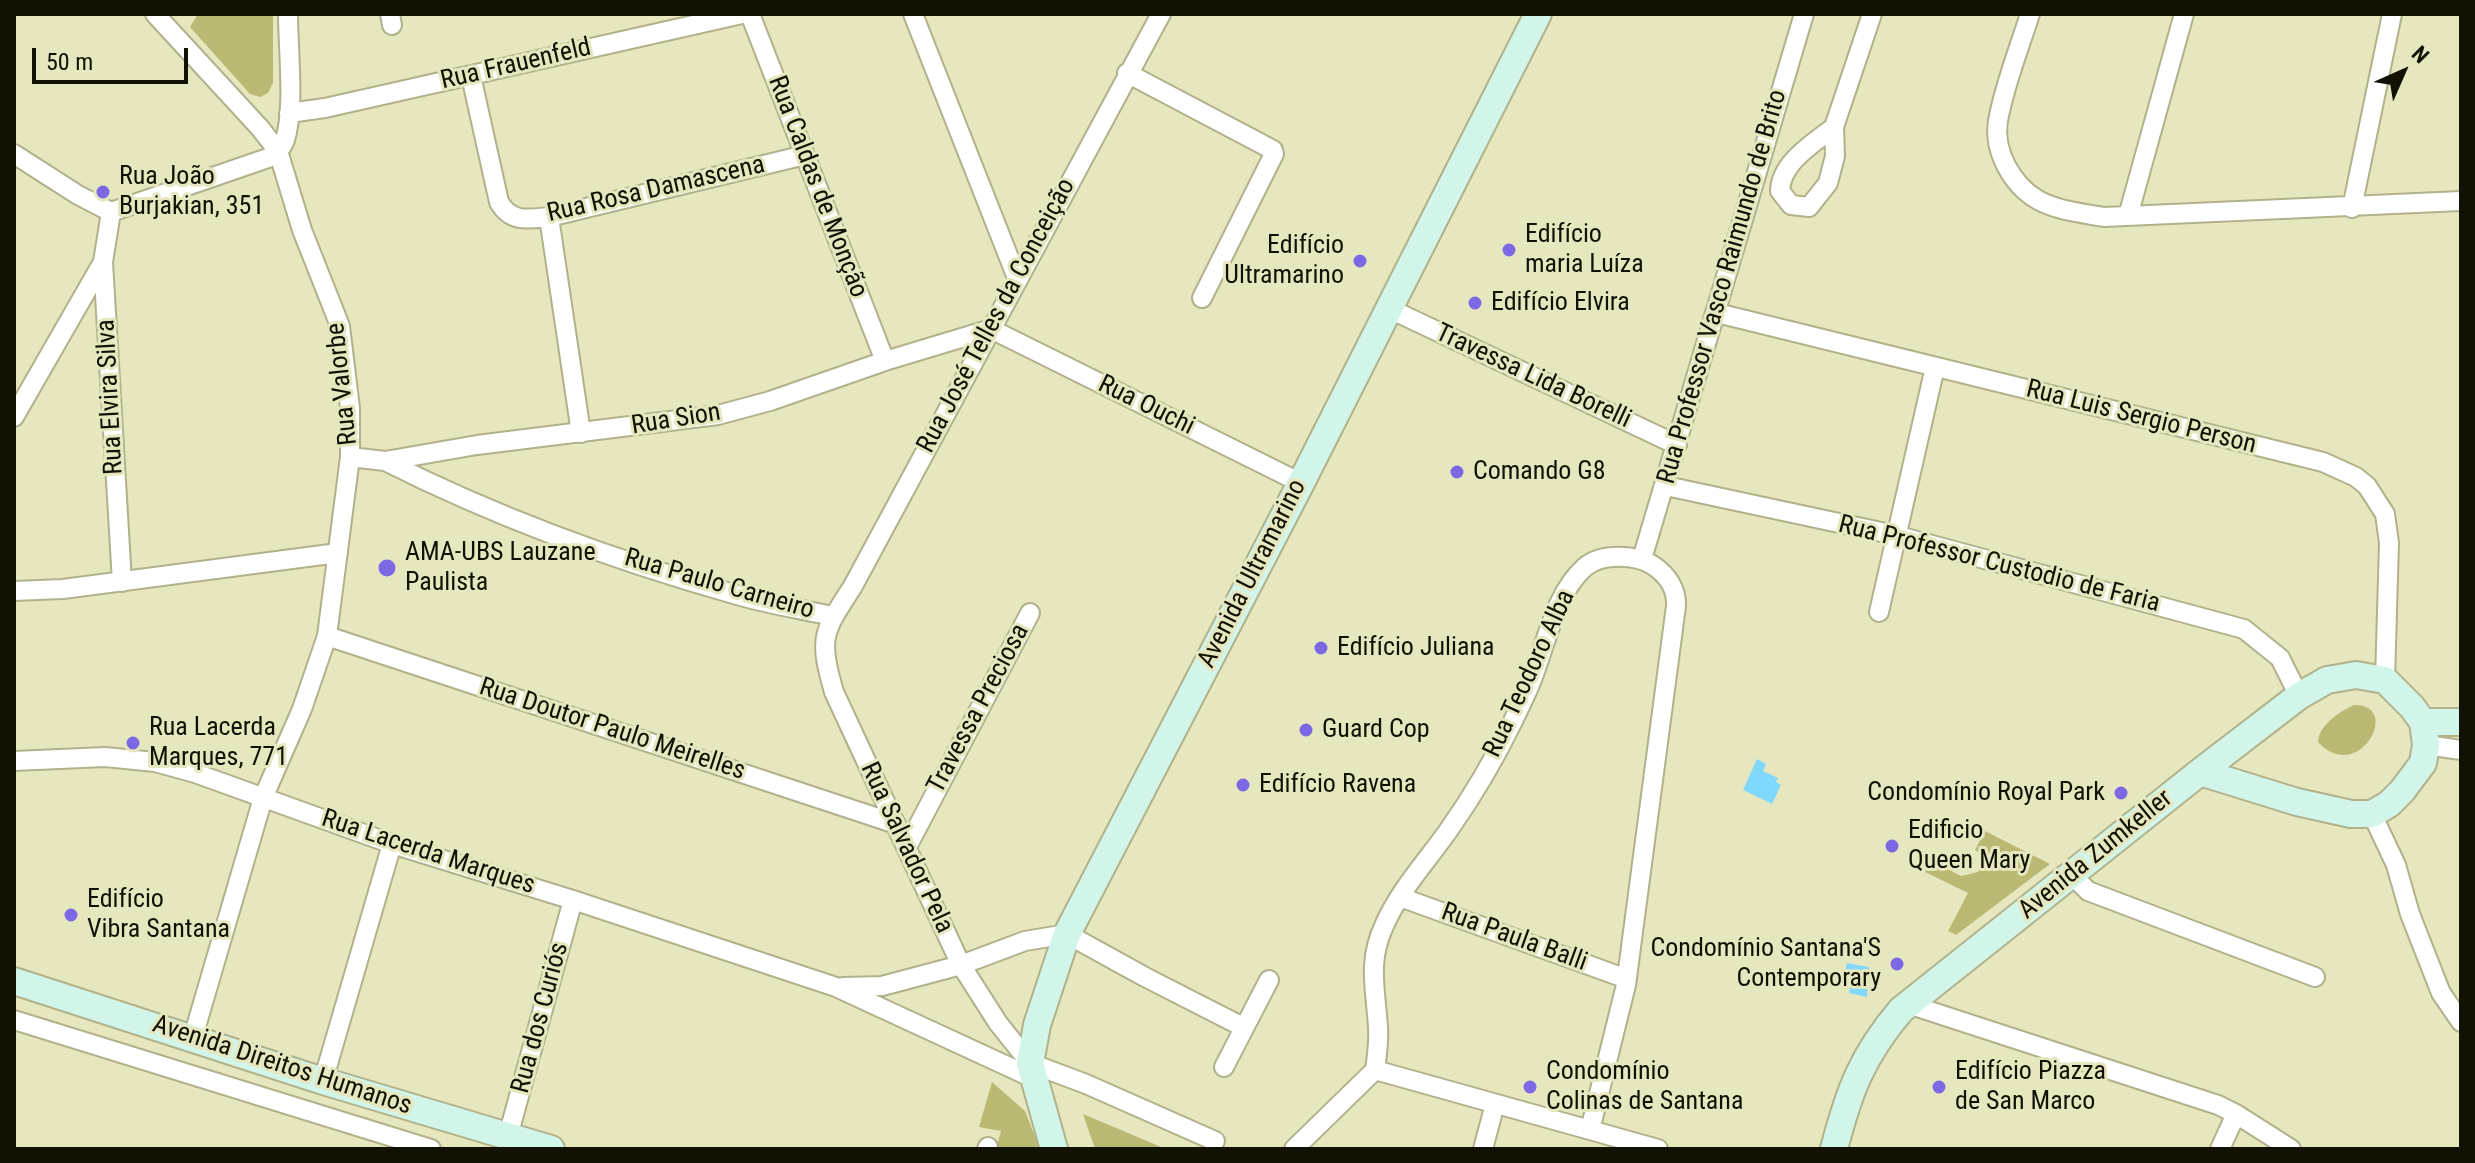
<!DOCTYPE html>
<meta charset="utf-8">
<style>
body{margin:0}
#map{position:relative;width:2475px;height:1163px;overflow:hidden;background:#e7e7bf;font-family:"Roboto Condensed",sans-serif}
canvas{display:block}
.frame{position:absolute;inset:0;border:16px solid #111104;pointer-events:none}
.north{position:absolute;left:2363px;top:32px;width:80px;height:80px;-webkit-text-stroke:6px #e7e7bf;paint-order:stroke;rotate:45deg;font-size:22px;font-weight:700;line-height:32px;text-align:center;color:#111104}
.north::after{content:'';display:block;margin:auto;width:28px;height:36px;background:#111104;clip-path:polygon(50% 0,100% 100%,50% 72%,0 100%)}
.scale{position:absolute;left:32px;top:48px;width:156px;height:36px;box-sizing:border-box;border:4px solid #111104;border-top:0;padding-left:10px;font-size:24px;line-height:28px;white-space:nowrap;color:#111104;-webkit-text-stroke:6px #e7e7bf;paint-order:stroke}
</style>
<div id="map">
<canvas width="2475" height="1163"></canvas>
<div class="frame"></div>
<div class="north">N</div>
<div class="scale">50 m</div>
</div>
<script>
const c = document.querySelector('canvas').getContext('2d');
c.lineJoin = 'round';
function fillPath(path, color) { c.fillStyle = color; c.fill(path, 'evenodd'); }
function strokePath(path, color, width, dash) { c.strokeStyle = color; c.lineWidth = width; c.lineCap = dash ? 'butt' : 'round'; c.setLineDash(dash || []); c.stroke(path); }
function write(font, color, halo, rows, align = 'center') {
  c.font = font + ' "Roboto Condensed",sans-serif'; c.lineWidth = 6; c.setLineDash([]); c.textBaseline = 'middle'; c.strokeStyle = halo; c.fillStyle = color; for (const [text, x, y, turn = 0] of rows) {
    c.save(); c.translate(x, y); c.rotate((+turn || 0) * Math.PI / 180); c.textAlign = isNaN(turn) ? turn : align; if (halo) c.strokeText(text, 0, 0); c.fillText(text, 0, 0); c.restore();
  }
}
const green = new Path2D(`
 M198 14H273V83L268 93 260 97 250 94 190 27Z
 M2354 705C2403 704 2359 786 2318 742 2319 725 2339 712 2354 705Z
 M1985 831 2050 864 1956 935 1948 931 1968 893 1925 872 1930 860 1961 876 1978 872 1985 856 1975 850Z
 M992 1082 1025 1111 1040 1149H996L1001 1131 979 1127Z
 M1083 1114 1166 1149H1095Z`);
const water = new Path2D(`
 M1757 759 1766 764 1763 771 1778 778 1776 782 1781 785 1772 804 1743 790Z
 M1847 963 1869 967 1867 997 1849 993 1851 981 1844 976Z`);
const street = new Path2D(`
 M155 14 260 128 278 151 302 230 340 326 350 408V457L327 636 302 709 263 798 193 1037
 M390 14 392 25
 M750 14 885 361
 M913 14 1017 278
 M1161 14 853 586C823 633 818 636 834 692L961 965 998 1023 1030 1063 1086 1084 1215 1141
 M2030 14C2019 49 2004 86 1998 121 1993 151 2012 185 2038 200 2058 211 2082 213 2104 217L2461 201
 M1127 73 1273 150 1274 154 1202 298
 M471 76 499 202C511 223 528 219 549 217L805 155
 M289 113 325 108 742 14
 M1834 127C1813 144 1781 162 1780 191L1791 205 1809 207 1828 183 1835 156 1834 127 1872 14
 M14 154 78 195 111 212 268 158C275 153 282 149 285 140 295 108 288 49 288 14
 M2352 208 2392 14
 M111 212 103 262 122 582
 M2128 216 2184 14
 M549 217 581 433
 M1388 308 1677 445
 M1717 313 2323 462 2356 477 2367 486 2385 514 2389 543 2385 680
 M14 417 103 262
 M350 457 385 461 477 445 718 415 770 401 885 361 991 329 1301 483
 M385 461C496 517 616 561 737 595 768 604 800 609 832 616
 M1666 486 1895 535 2244 629 2280 658 2299 696
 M1642 559 1804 14
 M14 591 63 589 338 553
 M1879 612 1935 367
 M327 636 896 824
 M2426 745 2461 750
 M14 761 105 757 155 762 195 773 392 844 573 900 836 987 1033 1078
 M2372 814 2396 865 2410 914 2441 993 2461 1022
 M907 847 1030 613
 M2071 874 2088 891 2315 977
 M1400 897 1627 979
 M843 987 882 986 961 965 1025 941 1067 934 1145 977 1243 1027
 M1908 1004 2218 1105 2236 1114 2291 1149
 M14 1020 431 1149
 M1224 1067 1269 980
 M1375 1070C1377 1056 1379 1042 1378 1028 1376 991 1367 962 1384 926 1399 891 1426 862 1448 831 1472 797 1495 758 1513 721 1519 708 1526 695 1531 682 1546 646 1554 594 1585 567 1601 553 1637 554 1654 566 1667 575 1677 589 1676 606L1626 985 1590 1130
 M1375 1070 1658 1149
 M323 1081 392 844
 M508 1136 573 900
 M987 1149 988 1147
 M1294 1149 1375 1070
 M1483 1149 1495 1104
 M2220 1149 2236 1114`);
const secondary = new Path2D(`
 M2423 722H2461
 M14 981 323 1081 551 1149
 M1054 1149 1030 1063 1037 1025 1067 934 1301 483 1538 14
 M1834 1149C1849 1091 1862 1056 1901 1010L2200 772 2299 696 2327 680 2356 675 2385 680 2412 707 2423 722 2426 745 2423 763 2402 791 2389 804 2372 814H2351L2297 802 2200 772`);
const markers = [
 [103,192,8,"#7d68e4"],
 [1509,250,8,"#7d68e4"],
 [1360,261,8,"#7d68e4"],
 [1475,303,8,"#7d68e4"],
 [1457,472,8,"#7d68e4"],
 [387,568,10,"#7d68e4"],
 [1321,648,8,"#7d68e4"],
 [1306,730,8,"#7d68e4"],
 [133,743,8,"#7d68e4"],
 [1243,785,8,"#7d68e4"],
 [2121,793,8,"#7d68e4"],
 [1892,846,8,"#7d68e4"],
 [71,915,8,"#7d68e4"],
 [1897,964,8,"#7d68e4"],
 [1530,1087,8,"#7d68e4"],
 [1939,1087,8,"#7d68e4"]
];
const streetNames = [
 ["Rua Frauenfeld",516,65,-13],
 ["Rua Caldas de Monção",817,187,69],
 ["Rua Rosa Damascena",656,190,-13],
 ["Rua Professor Vasco Raimundo de Brito",1723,287,-74],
 ["Rua José Telles da Conceição",997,316,-62],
 ["Travessa Lida Borelli",1533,377,25],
 ["Rua Valorbe",343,384,-96],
 ["Rua Elvira Silva",111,397,-93],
 ["Rua Ouchi",1146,406,26],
 ["Rua Luis Sergio Person",2141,418,14],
 ["Rua Sion",676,420,-9],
 ["Rua Professor Custodio de Faria",1999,565,14],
 ["Avenida Ultramarino",1253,574,-63],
 ["Rua Paulo Carneiro",719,585,16],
 ["Rua Teodoro Alba",1530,674,-65],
 ["Travessa Preciosa",979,709,-62],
 ["Rua Doutor Paulo Meirelles",612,730,18],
 ["Rua Salvador Pela",906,848,65],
 ["Rua Lacerda Marques",428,853,18],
 ["Avenida Zumkeller",2096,855,-39],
 ["Rua Paula Balli",1514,938,20],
 ["Rua dos Curiós",541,1018,-75],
 ["Avenida Direitos Humanos",282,1066,18]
];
const poiNames = [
 ["Rua João",119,177],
 ["Burjakian, 351",119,207],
 ["Edifício",1525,235],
 ["maria Luíza",1525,265],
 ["Edifício",1344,246,"right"],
 ["Ultramarino",1344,276,"right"],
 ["Edifício Elvira",1491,303],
 ["Comando G8",1473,472],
 ["AMA-UBS Lauzane",405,553],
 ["Paulista",405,583],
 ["Edifício Juliana",1337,648],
 ["Rua Lacerda",149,728],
 ["Marques, 771",149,758],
 ["Guard Cop",1322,730],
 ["Edifício Ravena",1259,785],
 ["Condomínio Royal Park",2105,793,"right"],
 ["Edificio",1908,831],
 ["Queen Mary",1908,861],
 ["Edifício",87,900],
 ["Vibra Santana",87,930],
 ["Condomínio Santana'S",1881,949,"right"],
 ["Contemporary",1881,979,"right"],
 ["Condomínio",1546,1072],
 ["Colinas de Santana",1546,1102],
 ["Edifício Piazza",1955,1072],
 ["de San Marco",1955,1102]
];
fillPath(green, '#bab974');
fillPath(water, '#80d8fd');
strokePath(street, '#b1b18b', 22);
strokePath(secondary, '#b1b18b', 30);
strokePath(street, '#fff', 18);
strokePath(secondary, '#d2f5e9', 26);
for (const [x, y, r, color] of markers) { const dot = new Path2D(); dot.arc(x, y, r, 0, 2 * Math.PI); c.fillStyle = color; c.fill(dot); strokePath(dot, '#e7e7bf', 3); }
write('26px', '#111104', '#e7e7bf', streetNames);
write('26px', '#111104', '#e7e7bf', poiNames, 'left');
</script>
